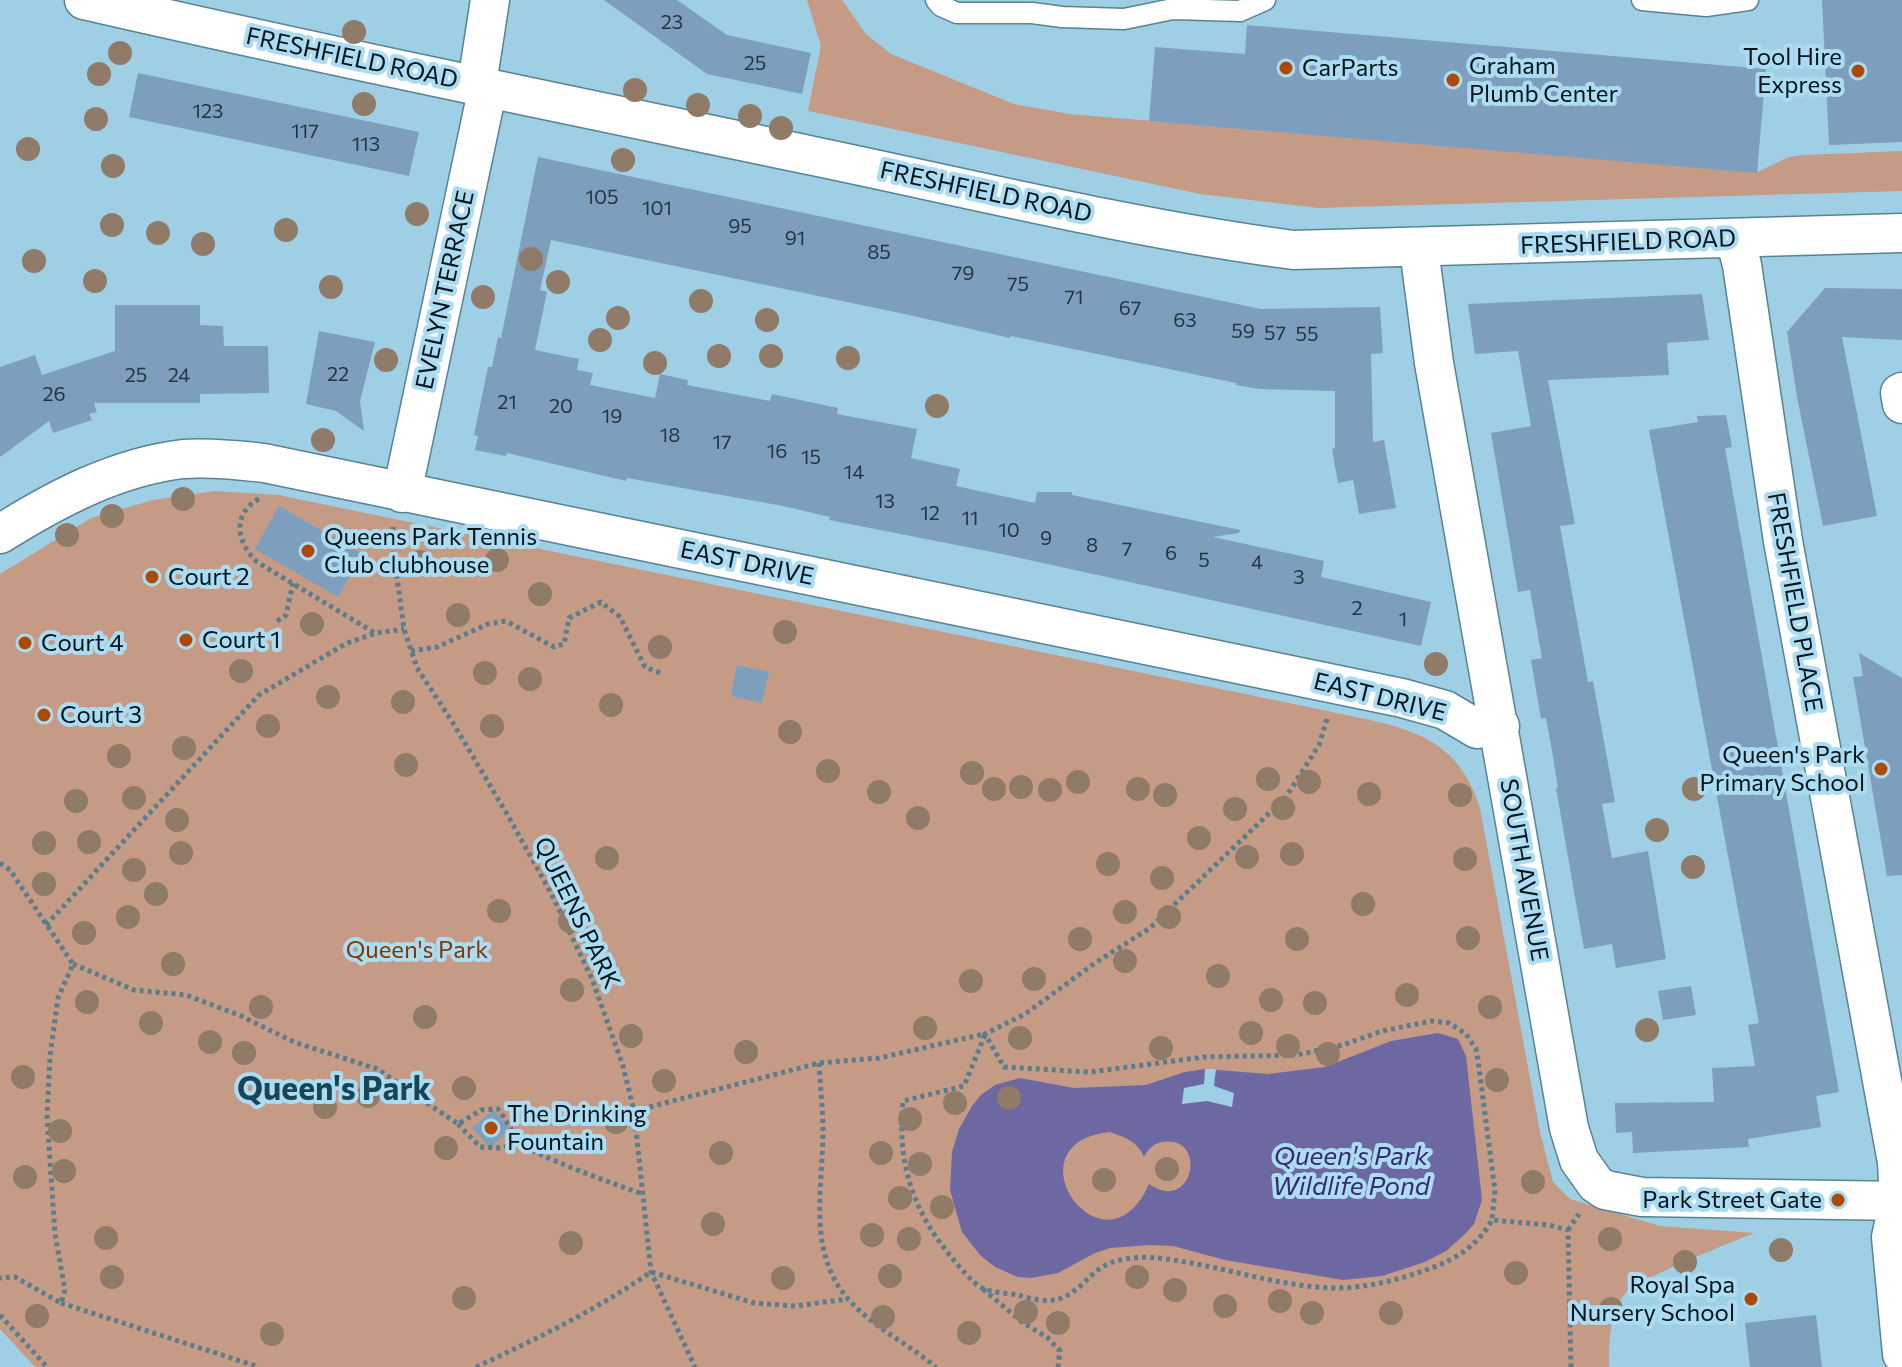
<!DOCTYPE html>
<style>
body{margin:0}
canvas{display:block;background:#9fcfe4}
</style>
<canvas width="1902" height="1367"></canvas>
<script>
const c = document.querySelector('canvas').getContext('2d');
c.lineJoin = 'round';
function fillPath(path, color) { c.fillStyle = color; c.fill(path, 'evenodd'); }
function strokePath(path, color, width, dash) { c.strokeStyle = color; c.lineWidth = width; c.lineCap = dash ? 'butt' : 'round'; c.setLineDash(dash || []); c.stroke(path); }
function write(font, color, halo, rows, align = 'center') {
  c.font = font + ' Commissioner,sans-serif'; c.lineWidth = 8; c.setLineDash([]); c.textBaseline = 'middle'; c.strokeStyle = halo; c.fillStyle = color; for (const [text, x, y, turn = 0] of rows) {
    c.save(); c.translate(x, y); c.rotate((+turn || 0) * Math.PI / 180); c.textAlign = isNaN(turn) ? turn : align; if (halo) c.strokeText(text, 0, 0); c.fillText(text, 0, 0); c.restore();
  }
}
const green = new Path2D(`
 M807 0H842L866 34 891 54 1014 104 1069 114 1757 172 1789 157 1804 155 1902 151V191L1318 208 1200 194 808 111 821 46Z
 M215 491 278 495 1318 709C1390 726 1455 726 1480 808L1540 1132 1553 1182 1570 1199 1660 1226 1754 1233C1730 1243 1637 1279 1624 1295 1609 1314 1609 1343 1609 1367H35L0 1329V574L91 518 153 500Z`);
const water = new Path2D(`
 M1438 1033 1458 1039 1466 1056 1482 1200 1474 1224 1465 1234 1446 1251 1425 1262 1382 1276 1343 1280 1225 1260 1173 1246 1150 1245 1110 1248 1095 1253 1058 1273 1031 1278 1018 1277 995 1267 980 1255 962 1232 950 1190 952 1152 959 1129 972 1106 981 1095 995 1085 1020 1078 1074 1088 1146 1085 1185 1072 1205 1069 1268 1074 1325 1067 1391 1041ZM1110 1132C1125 1137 1138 1142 1144 1157 1148 1149 1154 1143 1163 1142 1208 1135 1194 1215 1149 1184 1105 1284 1004 1143 1110 1132Z`);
const pier = new Path2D(`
 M1205 1069H1216L1214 1086 1234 1093 1232 1107 1207 1101 1182 1104 1184 1088 1204 1084Z`);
const building = new Path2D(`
 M604 0H677L727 35 811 53 802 94 707 74Z
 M1822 0H1902V142L1829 145Z
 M1247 25 1766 69 1757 173 1149 121 1155 47 1245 54Z
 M138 73 419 132 409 176 129 117Z
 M538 157 1261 309 1380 307 1383 353 1371 354 1373 442 1384 440 1396 508 1359 514 1353 480 1338 483 1332 449 1335 448V391L1259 389 1236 385V383L1011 336 1010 338 909 315 551 240 540 290 547 292 535 350 579 359 577 370 593 373 590 385 655 398 660 374 688 380 687 385 770 401 772 394 838 408 837 414 917 429 911 458 960 469 956 486 1035 503 1037 492H1072V495L1240 530 1239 533 1213 537 1324 561 1321 577 1431 602 1421 646 997 553 829 520 830 517 783 506 627 478 626 481 507 453 506 456 475 450 478 436 474 435 488 367H492L498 337 501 338Z
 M1825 288 1902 289V340L1842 337 1877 516 1823 526 1797 397 1787 332Z
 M1702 294 1709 340 1667 343 1669 375 1548 380 1575 524 1560 526 1588 682 1593 681 1615 802 1602 804 1612 858 1648 851 1666 959 1616 968 1612 944 1584 949 1556 788 1558 787 1552 751 1546 718 1541 719 1531 660 1542 658 1530 590 1518 592 1491 433 1531 426 1518 351 1475 354 1468 304Z
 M115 305H200V325L223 326 224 346H268L269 393 200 394V403H94L97 412 89 414 92 420 53 433 49 421 0 457V367L35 355 42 375 115 351Z
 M319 331 375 342 360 401 364 431 336 411 306 404Z
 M1726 415 1732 447 1725 448 1839 1092 1816 1096 1821 1127 1748 1139 1749 1147 1633 1153 1632 1132 1616 1133 1615 1103 1714 1102 1712 1068 1755 1066 1748 1025 1759 1023 1756 1007 1649 430 1698 422 1697 416Z
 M279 506 362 554 338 597 255 549Z
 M1859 653 1902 678V875L1887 876 1853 677 1863 676Z
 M737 665 769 672 762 703 731 696Z
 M1691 986 1696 1015 1663 1020 1658 991Z
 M493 1110 510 1129 490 1148 472 1128Z
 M1816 1315 1822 1367H1750L1745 1323Z`);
const path = new Path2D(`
 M259 499C231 514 237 543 257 562L375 633
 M393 527 392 541 404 629 417 668 453 723 507 814 553 897 592 979 623 1066 634 1111 651 1272 695 1367
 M277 621 286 615 293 583
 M411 651 437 647 488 624 506 621 554 647 564 644 569 618 601 602 620 617 645 667 663 674
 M1327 719 1319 745 1286 797 1150 928 1095 963 1025 1014 985 1034 1004 1067 1090 1072 1204 1057 1297 1055 1343 1045 1382 1031 1432 1021 1449 1023 1466 1034 1476 1049 1478 1060 1495 1191 1492 1220 1549 1225 1568 1230 1571 1367
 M0 863 10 870 73 964 58 998 50 1056 47 1116 55 1234 65 1290 61 1303 15 1277 0 1278
 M46 925 259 695 347 643 376 633 404 629
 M73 964 134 990 186 995 239 1015 294 1042 377 1069 458 1124 481 1110 498 1109C506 1119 512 1132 519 1141 532 1156 619 1185 642 1194
 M985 1035 964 1086 903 1101C897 1162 912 1210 952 1258 960 1267 971 1282 982 1288 992 1293 1007 1293 1018 1295 1029 1298 1042 1302 1054 1300 1073 1297 1084 1281 1098 1270 1113 1258 1138 1256 1157 1258 1217 1264 1276 1287 1336 1288 1365 1288 1393 1281 1420 1272 1449 1263 1477 1248 1492 1220
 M819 1063C820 1085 823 1108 823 1130 823 1188 806 1252 849 1300 874 1328 907 1343 936 1367
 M634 1111 819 1063 879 1058 984 1034
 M458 1124 480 1147 500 1148 520 1142
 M1568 1230 1579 1214
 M983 1289 1022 1322 1048 1338 1060 1351 1058 1367
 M61 1303 259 1367
 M0 1315 47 1367
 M476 1367C537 1339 596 1310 651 1272L754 1303 795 1306 848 1299`);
const service = new Path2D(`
 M936 0 941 6 957 13H1032L1062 17 1124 19 1173 9 1240 11 1265 0
 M1642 0 1706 6 1748 0`);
const minor = new Path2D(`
 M84 0C328 56 574 106 818 157 976 190 1134 229 1293 250L1902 233
 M477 84 490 0
 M1735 238 1742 265 1783 541 1897 1162 1899 1201 1891 1237 1902 1354
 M1419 249 1434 363 1569 1128 1579 1160 1596 1184 1605 1190 1642 1197 1902 1201
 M1902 392 1900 393 1902 404
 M402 493 488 87
 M0 534C56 499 116 467 183 459 210 457 238 460 264 463L1402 698 1445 710 1477 729 1500 726`);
const trees = [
 [354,32],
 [120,53],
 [99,74],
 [635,90],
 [364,104],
 [698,105],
 [750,116],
 [96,119],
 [781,128],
 [28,149],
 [623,160],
 [113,166],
 [417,214],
 [112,225],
 [286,230],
 [158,233],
 [203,244],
 [531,259],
 [34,261],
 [95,281],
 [558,282],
 [331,287],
 [483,297],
 [701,301],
 [618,318],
 [767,320],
 [600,340],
 [719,356],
 [771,356],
 [848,358],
 [386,360],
 [655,363],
 [937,406],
 [323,440],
 [183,499],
 [112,516],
 [67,535],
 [497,560],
 [420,562],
 [540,594],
 [458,615],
 [312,624],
 [785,632],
 [660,647],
 [1436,664],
 [241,671],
 [485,673],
 [530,679],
 [328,697],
 [403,702],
 [611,705],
 [268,726],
 [492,726],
 [790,732],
 [184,748],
 [119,756],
 [406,765],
 [828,771],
 [972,773],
 [1268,779],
 [1078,782],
 [1309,782],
 [1021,787],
 [994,789],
 [1138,789],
 [1694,789],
 [1050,790],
 [879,792],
 [1369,794],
 [1165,795],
 [1460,795],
 [134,798],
 [76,801],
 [1283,808],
 [1235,809],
 [918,818],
 [177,820],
 [1657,830],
 [1199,838],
 [89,842],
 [44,843],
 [181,853],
 [1292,854],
 [1247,857],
 [607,858],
 [1465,859],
 [1108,864],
 [1693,867],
 [134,870],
 [1162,878],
 [44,884],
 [156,894],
 [1363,904],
 [499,911],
 [1125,912],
 [128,917],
 [1169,917],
 [570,921],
 [84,933],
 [1468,938],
 [1080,939],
 [1297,939],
 [1125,961],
 [173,964],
 [1218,976],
 [1034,979],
 [971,981],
 [572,990],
 [1407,995],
 [1271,1000],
 [87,1002],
 [1315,1003],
 [261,1007],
 [1490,1007],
 [425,1017],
 [151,1023],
 [925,1028],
 [1647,1030],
 [1251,1033],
 [631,1036],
 [1020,1038],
 [210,1042],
 [1288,1046],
 [1161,1048],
 [746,1052],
 [244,1053],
 [1328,1054],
 [23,1077],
 [1497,1080],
 [664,1081],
 [464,1088],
 [368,1096],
 [1009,1098],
 [955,1103],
 [325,1107],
 [910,1119],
 [616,1122],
 [60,1131],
 [446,1148],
 [721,1153],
 [881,1153],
 [920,1164],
 [1167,1169],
 [64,1171],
 [25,1177],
 [1104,1180],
 [1533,1182],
 [900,1198],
 [942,1207],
 [713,1224],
 [872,1235],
 [106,1238],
 [909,1239],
 [1610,1239],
 [571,1243],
 [1781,1250],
 [1685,1262],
 [1516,1273],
 [890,1276],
 [112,1277],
 [1137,1277],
 [783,1278],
 [1175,1290],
 [464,1298],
 [1280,1301],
 [1225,1306],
 [1611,1309],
 [1026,1312],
 [1312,1313],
 [1391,1313],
 [37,1316],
 [883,1317],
 [1058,1323],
 [969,1333],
 [272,1334]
];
const markers = [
 [1286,68,8,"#ab4a04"],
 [1858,71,8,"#ab4a04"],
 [1453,80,8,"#ab4a04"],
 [308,551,8,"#ab4a04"],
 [152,577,8,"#ab4a04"],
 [186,640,8,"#ab4a04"],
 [25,643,8,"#ab4a04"],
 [44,715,8,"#ab4a04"],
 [1881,769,8,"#ab4a04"],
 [491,1128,8,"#ab4a04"],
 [1838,1200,8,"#ab4a04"],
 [1751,1299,8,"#ab4a04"]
];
const numberNames = [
 ["23",672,22],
 ["25",755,63],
 ["123",208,111],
 ["117",305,131],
 ["113",366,144],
 ["105",602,197],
 ["101",657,208],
 ["95",740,226],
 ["91",795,238],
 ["85",879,252],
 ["79",963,273],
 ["75",1018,284],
 ["71",1074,297],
 ["67",1130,308],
 ["63",1185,320],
 ["59",1243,331],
 ["57",1275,333],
 ["55",1307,334],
 ["22",338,374],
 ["25",136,375],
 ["24",179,375],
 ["26",54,394],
 ["21",507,402],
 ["20",561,406],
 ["19",612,416],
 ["18",670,435],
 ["17",722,442],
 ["16",777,451],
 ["15",811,457],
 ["14",854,472],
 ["13",885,501],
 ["12",930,513],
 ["11",970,518],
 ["10",1009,530],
 ["9",1046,538],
 ["8",1092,545],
 ["7",1127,549],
 ["6",1171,553],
 ["5",1204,560],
 ["4",1257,562],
 ["3",1299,577],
 ["2",1357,608],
 ["1",1403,619]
];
const poiNames = [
 ["Tool Hire",1842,57,"right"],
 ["Express",1842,85,"right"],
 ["Graham",1469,66],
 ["Plumb Center",1469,94],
 ["CarParts",1302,68],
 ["Queens Park Tennis",324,537],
 ["Club clubhouse",324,565],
 ["Court 2",168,577],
 ["Court 1",202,640],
 ["Court 4",41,643],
 ["Court 3",60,715],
 ["Queen's Park",1865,755,"right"],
 ["Primary School",1865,783,"right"],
 ["The Drinking",507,1114],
 ["Fountain",507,1142],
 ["Park Street Gate",1822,1200,"right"],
 ["Royal Spa",1735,1285,"right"],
 ["Nursery School",1735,1313,"right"]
];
const streetNames = [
 ["FRESHFIELD ROAD",352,58,12],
 ["FRESHFIELD ROAD",986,192,12],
 ["FRESHFIELD ROAD",1628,242,-2],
 ["EVELYN TERRACE",445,290,-78],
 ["EAST DRIVE",747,563,12],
 ["FRESHFIELD PLACE",1795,602,80],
 ["EAST DRIVE",1380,697,14],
 ["SOUTH AVENUE",1524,870,80],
 ["QUEENS PARK",577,913,64]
];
const parkNames = [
 ["Queen's Park",417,950]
];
const waterNames = [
 ["Queen's Park",1351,1156],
 ["Wildlife Pond",1351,1186]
];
const districtNames = [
 ["Queen's Park",334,1089]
];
fillPath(green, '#c59b86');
fillPath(water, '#6d68a1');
fillPath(pier, '#9fcfe4');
fillPath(building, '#7e9ebd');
strokePath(service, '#568397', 23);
strokePath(minor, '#568397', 41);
strokePath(path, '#5a7d8c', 5, [4, 4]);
strokePath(service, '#fff', 20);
strokePath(minor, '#fff', 38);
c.fillStyle = '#8f7b67';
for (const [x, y] of trees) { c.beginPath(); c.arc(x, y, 12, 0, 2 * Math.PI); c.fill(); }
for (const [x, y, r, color] of markers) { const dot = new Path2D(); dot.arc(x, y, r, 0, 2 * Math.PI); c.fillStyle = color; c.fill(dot); strokePath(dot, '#acdcf1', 3); }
write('20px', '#213643', null, numberNames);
write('24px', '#02131a', '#acdcf1', poiNames, 'left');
write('24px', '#02131a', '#acdcf1', streetNames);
write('24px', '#823600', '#acdcf1', parkNames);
write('italic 26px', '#382a72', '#acdcf1', waterNames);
write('bold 32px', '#174557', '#acdcf1', districtNames);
</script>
